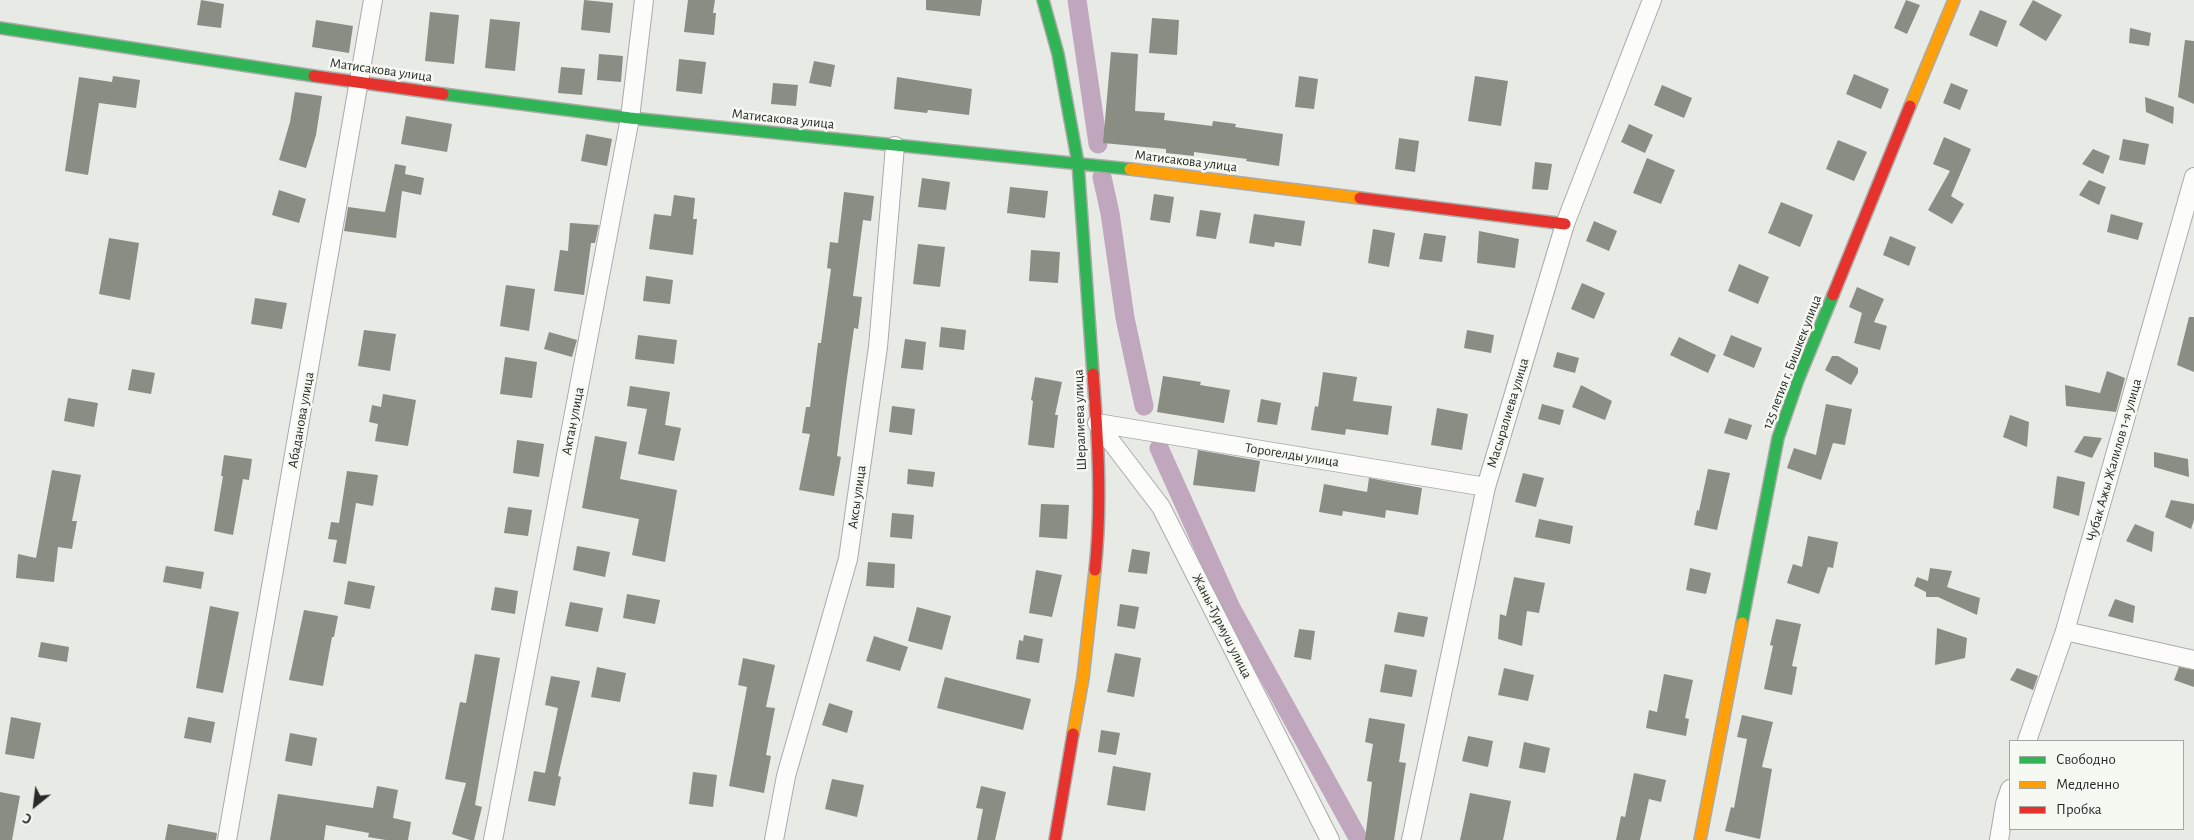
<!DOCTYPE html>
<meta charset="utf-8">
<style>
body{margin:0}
#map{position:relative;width:2194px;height:840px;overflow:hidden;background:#e8eae6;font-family:"Alegreya Sans",sans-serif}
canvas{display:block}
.legend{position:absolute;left:2009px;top:740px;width:175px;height:90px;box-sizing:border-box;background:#f6f9f2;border:1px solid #a4a6a1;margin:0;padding:6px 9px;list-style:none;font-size:15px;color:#292a27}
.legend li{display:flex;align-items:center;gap:10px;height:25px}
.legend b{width:25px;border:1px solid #a4a6a1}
.north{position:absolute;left:10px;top:780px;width:50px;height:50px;-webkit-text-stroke:4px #f6f9f2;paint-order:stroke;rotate:209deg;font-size:14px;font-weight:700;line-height:20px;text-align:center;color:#292a27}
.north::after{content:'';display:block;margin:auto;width:18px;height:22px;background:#292a27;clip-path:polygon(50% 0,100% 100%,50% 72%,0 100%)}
</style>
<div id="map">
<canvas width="2194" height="840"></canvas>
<ul class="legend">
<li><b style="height:6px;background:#30b455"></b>Свободно</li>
<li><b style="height:6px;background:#ff9f0a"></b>Медленно</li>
<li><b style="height:6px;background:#e5322d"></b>Пробка</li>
</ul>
<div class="north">С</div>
</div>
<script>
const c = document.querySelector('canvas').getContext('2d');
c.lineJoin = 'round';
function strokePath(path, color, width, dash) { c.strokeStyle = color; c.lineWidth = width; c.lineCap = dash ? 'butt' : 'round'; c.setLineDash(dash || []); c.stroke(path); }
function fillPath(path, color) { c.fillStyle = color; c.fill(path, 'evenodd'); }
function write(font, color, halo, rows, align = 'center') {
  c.font = font + ' "Alegreya Sans",sans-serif'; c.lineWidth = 5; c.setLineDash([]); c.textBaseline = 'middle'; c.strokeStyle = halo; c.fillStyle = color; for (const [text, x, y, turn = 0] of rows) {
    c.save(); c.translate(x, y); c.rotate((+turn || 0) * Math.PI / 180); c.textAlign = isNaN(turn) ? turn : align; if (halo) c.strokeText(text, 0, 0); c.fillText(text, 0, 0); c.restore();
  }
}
const canal = new Path2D(`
 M1077 0 1098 144
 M1102 177 1110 213 1125 318 1144 406
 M1159 448 1230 606 1357 836`);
const building = new Path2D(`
 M201 0 224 4 221 28 197 25Z
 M584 0 613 3 610 33 581 30Z
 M688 0H715L713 13H716L714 35 684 32Z
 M926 0H982L980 16 926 10Z
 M1906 0 1920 5 1907 34 1894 28Z
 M2033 0 2062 15 2046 41 2019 25Z
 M1980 10 2007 21 1997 47 1969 35Z
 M430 12 459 15 454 64 425 61Z
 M1152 18 1179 20 1177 55 1149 53Z
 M490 19 520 22 515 71 485 68Z
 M316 20 353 26 349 53 312 47Z
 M2130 28 2151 33 2149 46 2129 43Z
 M2185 40 2194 41V104L2178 97Z
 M1111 52 1138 54 1135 111 1165 113 1164 120 1212 126 1213 121 1236 124 1235 127 1283 134 1279 166 1246 161 1247 159 1194 152V156L1166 153V149L1103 143Z
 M599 54 623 56 621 82 597 80Z
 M679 59 706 62 702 94 676 91Z
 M814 61 835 65 831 87 809 83Z
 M561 67 585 69 582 95 558 93Z
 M1854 74 1889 89 1881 109 1846 94Z
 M113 76 140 80 136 108 99 103 88 175 65 171 79 77 112 82Z
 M1299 76 1318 79 1314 109 1295 107Z
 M1475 76 1508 81 1501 126 1468 121Z
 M897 77 972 89 969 115 928 110 927 113 894 109Z
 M773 83 798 85 796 106 771 104Z
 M1951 83 1968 90 1960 110 1943 103Z
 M1662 85 1692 98 1684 118 1654 105Z
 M295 92 322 96 316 135 306 168 279 160 290 122Z
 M2145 97 2174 107 2173 124 2146 112Z
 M406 116 452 124 447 152 401 144Z
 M1629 124 1653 135 1645 153 1621 142Z
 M586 134 612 139 607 166 581 161Z
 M1944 137 1971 149 1951 196 1964 204 1952 224 1928 210 1950 171 1933 164Z
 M1399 138 1419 141 1415 172 1395 169Z
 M2123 139 2149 144 2145 165 2119 160Z
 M1838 140 1867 152 1854 181 1826 169Z
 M2093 149 2110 156 2103 174 2082 164Z
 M1647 158 1675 170 1661 204 1633 193Z
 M1535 162 1552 164 1548 190 1532 189Z
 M395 164 406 166 405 174 424 178 421 195 402 191 396 238 344 231 348 207 385 212Z
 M922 178 950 182 946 210 918 207Z
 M2089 180 2106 187 2099 205 2079 195Z
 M1010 187 1048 191 1045 218 1007 213Z
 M279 190 306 199 299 223 272 215Z
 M844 192 874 196 871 221 863 220 853 296 862 297 858 329 854 328 846 385 837 456 841 457 834 496 799 490 810 434 802 433 806 407H810L818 343H821L831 269 827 268 830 242 838 243Z
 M1154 194 1174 197 1170 223 1150 220Z
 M674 195 695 198 693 219H697L693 255 649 249 654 214 671 216Z
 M1781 202 1813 215 1800 247 1768 233Z
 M1200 210 1221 213 1216 239 1196 236Z
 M1254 214 1305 221 1301 246 1275 242 1274 247 1249 243Z
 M2111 214 2143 223 2138 240 2107 232Z
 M1594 221 1617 231 1609 251 1586 241Z
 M570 223 599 225 595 243H591L584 295 554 291 560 250 568 251Z
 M1373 229 1395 233 1389 267 1368 263Z
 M1479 231 1519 239 1515 268 1477 263Z
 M1424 233 1446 236 1442 262 1419 259Z
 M1890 236 1916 247 1909 266 1883 255Z
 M109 238 139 243 130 300 99 294Z
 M918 244 945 247 940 287 913 284Z
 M1031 250 1060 252 1058 283 1029 281Z
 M1739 264 1769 277 1758 304 1728 291Z
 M646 276 673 280 670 304 643 301Z
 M1582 283 1605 293 1594 319 1571 309Z
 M506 285 535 289 529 331 500 326Z
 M1857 287 1884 299 1874 322 1887 326 1880 350 1854 343 1862 313 1849 307Z
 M255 298 287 303 282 329 251 324Z
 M2189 317H2194V372L2177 365Z
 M941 327 966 330 964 350 939 347Z
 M364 330 396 334 390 371 358 366Z
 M1467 330 1494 335 1491 353 1464 348Z
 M549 332 577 340 572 357 544 349Z
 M638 335 677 340 674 364 635 359Z
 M1731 335 1762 348 1754 368 1723 355Z
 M1679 337 1716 355 1708 373 1670 355Z
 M905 339 926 342 923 370 901 368Z
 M1557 352 1579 358 1575 373 1553 367Z
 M1832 356H1838L1858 368V373L1851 385 1825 370Z
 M505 357 537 362 532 398 500 394Z
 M132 369 155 373 151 394 128 390Z
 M2107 371 2125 378 2116 412 2066 406 2065 385 2100 393Z
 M1323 372 1357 377 1353 401 1392 406 1388 435 1346 429 1345 435 1311 430 1315 406 1318 407Z
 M1163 376 1201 382 1200 385 1230 390 1224 423 1157 412Z
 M1035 377 1062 382 1055 415H1058L1054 448 1028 445 1033 401 1031 400Z
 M1581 385 1612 401 1605 420 1572 407Z
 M630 386 670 392 665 425 681 428 674 461 638 454 647 409 627 406Z
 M383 394 416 400 408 446 375 441 378 424 369 422 372 405 381 407Z
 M68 398 98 403 94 427 64 421Z
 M1261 399 1281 403 1277 425 1257 422Z
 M1542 404 1564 410 1560 425 1538 419Z
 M1826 404 1852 409 1845 445 1833 443 1821 480 1787 468 1794 448 1816 455Z
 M892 406 915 409 912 435 889 432Z
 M1437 408 1468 414 1462 450 1431 445Z
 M2010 415 2029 422 2027 447 2003 437Z
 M1729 418 1752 425 1747 440 1724 433Z
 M595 436 627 442 620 479 677 490 665 562 632 555 639 519 582 508Z
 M2084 436 2102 438 2092 458 2074 452Z
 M517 440 544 444 539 477 513 473Z
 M1198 450 1260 461 1255 492 1193 485Z
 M2154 452 2188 459 2189 477 2154 467Z
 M224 455 252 459 249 480 243 479 233 535 214 531 223 476H221Z
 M908 469 935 472 933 487 907 484Z
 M1708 469 1730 473 1717 530 1694 525 1697 510 1699 511Z
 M52 470 81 475 72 521H77L72 549 58 547 54 582 16 578 18 554 36 558Z
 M347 471 378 475 373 506 356 503 346 564 333 562 337 540 328 539 331 522 339 523Z
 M1523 473 1544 478 1536 507 1515 502Z
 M2057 476 2085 482 2079 516 2053 508Z
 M1369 478 1422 488 1418 515 1386 510 1385 518 1343 511 1342 516 1319 512 1324 484 1367 492Z
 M2171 500 2194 504V520L2191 529 2165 517Z
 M1041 504 1069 505 1067 539 1039 537Z
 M508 507 532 510 528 536 504 533Z
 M892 513 914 515 912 539 890 537Z
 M1539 519 1573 526 1570 544 1535 537Z
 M2135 524 2154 532 2152 552 2126 541Z
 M1808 536 1838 542 1833 568 1828 567 1819 594 1787 583 1793 564 1802 567Z
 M577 546 610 552 605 577 573 570Z
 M1132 549 1150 552 1147 574 1128 572Z
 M868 562 895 564 894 588 866 586Z
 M166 566 204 572 201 589 163 582Z
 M1690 568 1711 573 1706 594 1686 590Z
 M1930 568 1952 571 1947 587 1980 598 1977 615 1938 597H1926V592L1914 586 1917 577 1928 581Z
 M1036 570 1062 575 1052 617 1029 613Z
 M1514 577 1545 583 1539 613 1527 611 1522 646 1498 639 1500 614 1506 616Z
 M348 581 375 586 370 609 344 604Z
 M495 587 518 591 515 614 491 610Z
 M627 594 660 600 655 624 623 618Z
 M2115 599 2135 606 2133 623 2108 616Z
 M570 602 603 608 598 632 565 626Z
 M1120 604 1139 607 1135 629 1117 626Z
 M210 606 239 612 223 693 196 688Z
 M917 607 951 616 942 650 908 641Z
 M304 610 338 616 334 637H332L323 686 289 680Z
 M1398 612 1428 617 1424 637 1394 632Z
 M1776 619 1801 624 1792 666 1797 667 1792 695 1764 689 1773 646 1770 645Z
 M1937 628 1967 638 1965 658 1935 665Z
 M1299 629 1315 631 1311 660 1294 657Z
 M1024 635 1043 639 1039 663 1016 659 1019 640 1023 641Z
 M874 636 908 647 900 671 866 661Z
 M41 642 69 647 67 662 38 657Z
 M1115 653 1141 658 1134 697 1107 692Z
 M475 654 500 658 475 805 482 807 474 840H470L452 834 466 783 445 779 460 702 466 703Z
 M743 658 775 665 766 707 775 708 766 755 771 756 764 793 729 786 747 687 738 685Z
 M1385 664 1417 670 1412 697 1380 692Z
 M597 667 626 673 620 702 591 697Z
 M2179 667 2194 670V687L2174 680Z
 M1504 668 1534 675 1528 701 1498 695Z
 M2017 668 2038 676 2033 690 2010 680Z
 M1664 674 1693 680 1685 718 1689 719 1686 736 1646 728 1649 710 1657 712Z
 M551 676 580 681 558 776 561 777 555 806 528 801 534 771 545 773 558 708 545 705Z
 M945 677 1031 699 1023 730 937 708Z
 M829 703 853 711 847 733 822 725Z
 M1742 715 1773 722 1762 767 1772 769 1760 839 1725 831 1731 807 1734 808 1747 739 1737 737Z
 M11 717 41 723 34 759 5 754Z
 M188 717 215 722 211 743 184 738Z
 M1369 718 1405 724 1399 762 1406 763 1394 840H1365L1372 782 1367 781 1373 744 1365 742Z
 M1101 730 1120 733 1116 755 1098 752Z
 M290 733 317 738 312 766 285 761Z
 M1468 736 1493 741 1488 767 1462 761Z
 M1524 742 1550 748 1545 773 1519 768Z
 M1113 766 1151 773 1145 811 1107 805Z
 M693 772 717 775 713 807 689 804Z
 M1634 773 1666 780 1661 802 1649 799 1640 840H1616L1621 816 1625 817Z
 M832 779 864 785 857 817 825 809Z
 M377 786 398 790 393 818 411 822 408 840H386L368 837 369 833 326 825 324 840H270L278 794 373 808Z
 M981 786 1006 792 995 840H977L983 809 976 808Z
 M0 792 20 796 12 840H0Z
 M1470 793 1511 801 1503 840H1460Z
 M168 824 217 833 216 840H165Z`);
const street = new Path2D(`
 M1097 423 1161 507 1330 840
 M1097 423 1486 487
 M2065 631 2194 660
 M2027 741 2065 631 2194 177
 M227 840 373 0
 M493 840 630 118 644 0
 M774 840 786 776 848 559 878 347 895 146
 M1411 840 1486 487 1565 224 1652 0
 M1999 840 2005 804 2010 789`);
const fast = new Path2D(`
 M1043 0 1058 54 1078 163 1093 374
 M0 28 314 76
 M443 94 630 118 1130 169
 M1742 623 1778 438 1798 380 1833 295`);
const slow = new Path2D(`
 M1910 106 1954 0
 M1130 169 1360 198
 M1073 734 1083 678 1095 570
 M1700 840 1742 623`);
const jam = new Path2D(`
 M314 76 443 94
 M1360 198 1565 224
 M1833 295 1910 106
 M1093 374C1098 438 1102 506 1095 570
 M1055 840 1073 734`);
const streetNames = [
 ["Матисакова улица",381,70,8],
 ["Матисакова улица",783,119,6],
 ["Матисакова улица",1186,161,7],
 ["125 летия г. Бишкек улица",1792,362,-69],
 ["Масыралиева улица",1508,413,-73],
 ["Абаданова улица",301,420,-80],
 ["Шералиева улица",1080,420,-92],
 ["Актан улица",573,421,-79],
 ["Торогелды улица",1292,455,9],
 ["Чубак Ажы Жалилов 1-я улица",2114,460,-74],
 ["Аксы улица",857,497,-82],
 ["Жаны-Турмуш улица",1222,626,63]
];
strokePath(canal, '#c0a7bd', 19);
fillPath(building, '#898d84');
strokePath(street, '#aaaba8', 20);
strokePath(fast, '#aaaba8', 14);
strokePath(slow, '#aaaba8', 14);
strokePath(jam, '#aaaba8', 14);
strokePath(street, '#fcfcfb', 18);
strokePath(fast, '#30b455', 11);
strokePath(slow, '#ff9f0a', 11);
strokePath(jam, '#e5322d', 11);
write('14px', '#292a27', '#f6f9f2', streetNames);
</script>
